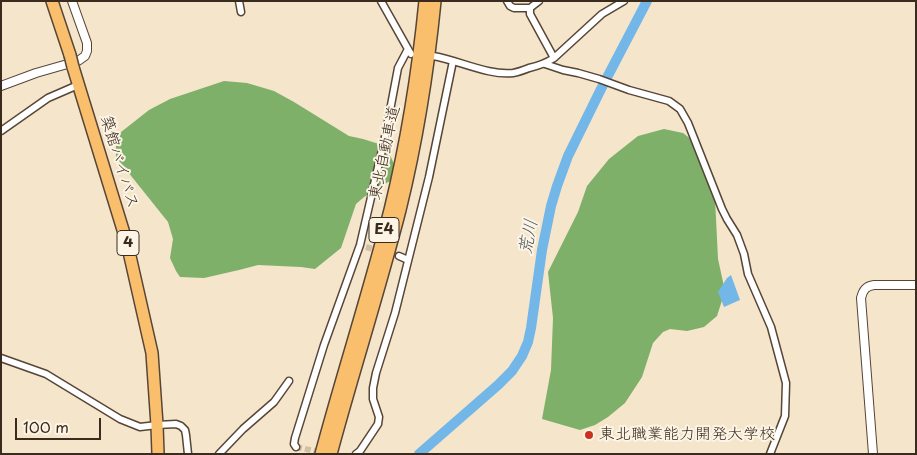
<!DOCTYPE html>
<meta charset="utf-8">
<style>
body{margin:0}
#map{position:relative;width:917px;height:455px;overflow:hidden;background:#f5e5cb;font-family:"Playpen Sans",sans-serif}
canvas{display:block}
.frame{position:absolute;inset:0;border:2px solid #3b2a1e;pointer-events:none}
.scale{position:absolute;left:15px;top:418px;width:86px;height:22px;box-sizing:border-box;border:2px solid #3b2a1e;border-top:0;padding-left:6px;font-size:15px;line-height:18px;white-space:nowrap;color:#3b2a1e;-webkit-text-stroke:4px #fcf5e5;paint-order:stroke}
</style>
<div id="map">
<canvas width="917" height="455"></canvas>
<div class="frame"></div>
<div class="scale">100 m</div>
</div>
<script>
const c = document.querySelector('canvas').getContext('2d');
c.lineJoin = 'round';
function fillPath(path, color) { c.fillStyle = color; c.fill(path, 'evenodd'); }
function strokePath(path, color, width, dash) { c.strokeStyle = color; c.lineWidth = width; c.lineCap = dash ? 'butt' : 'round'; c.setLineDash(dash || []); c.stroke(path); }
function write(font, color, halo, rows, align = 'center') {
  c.font = font + ' "Playpen Sans","Klee One",sans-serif'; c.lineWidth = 4; c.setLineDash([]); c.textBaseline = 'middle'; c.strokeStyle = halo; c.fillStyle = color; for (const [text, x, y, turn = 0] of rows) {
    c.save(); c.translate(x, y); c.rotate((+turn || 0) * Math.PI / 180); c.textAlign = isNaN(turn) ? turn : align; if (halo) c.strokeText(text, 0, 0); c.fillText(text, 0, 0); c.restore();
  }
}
const forest = new Path2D(`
 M224 81 247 83 274 91 294 102 349 136 363 139 379 144 391 157 396 169 390 181 364 197 356 204 341 248 315 269 301 267 258 265 239 270 204 278 180 277 176 271 170 258 173 239 168 222 116 157V136L149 110 170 99Z
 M664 129 683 133 701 147 714 178 718 259 725 291 717 316 704 327 687 331 670 329 663 332 653 343 642 377 625 403 608 417 595 425 580 430 542 419 551 370 553 318 548 272 578 212 587 186 609 159 638 136Z`);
const water = new Path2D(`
 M731 275 740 300 724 307 718 292 727 278Z`);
const river = new Path2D(`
 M419 454 498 385 512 371 522 356 528 342 531 328 542 250 551 206 557 186 568 156 601 89 647 1`);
const minorTunnel = new Path2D(`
 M366 247 399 256
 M296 447 324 453`);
const minor = new Path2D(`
 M239 1 241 12
 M381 1 408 49 411 54
 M507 1 510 6 514 8H530
 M539 1 530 8V14L554 58
 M433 56C458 60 489 76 513 73 519 72 524 70 529 68 538 66 546 63 554 58L602 14 624 1
 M545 64 563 70 578 73 599 79 629 90 669 101 680 109 688 123 722 209 727 219 737 235 744 254 748 274 771 327 786 383 785 416 770 454
 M1 131 48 98 78 85
 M399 256 408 260
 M1 358 46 374 120 419 140 427 157 425 176 424 181 426 185 430 186 435 188 454
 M296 447 294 444 295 438 324 345 360 245 385 137 398 68 408 49
 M219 454 243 429 274 402 289 381
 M356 454 360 451 378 424 379 417 373 399V388L376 373 395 313 429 177 453 61`);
const tertiary = new Path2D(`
 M1 86 36 73 78 61 85 56 87 51V43L72 1
 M873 454 861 298C863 290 866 286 874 285H916`);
const trunk = new Path2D(`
 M52 1 70 55
 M73 67 127 243 152 353 157 425 158 454`);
const motorway = new Path2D(`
 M321 454C343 372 369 292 390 210 407 141 418 72 425 1
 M331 454C353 372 379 292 400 210 417 141 428 72 435 1`);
const trunkBridge = new Path2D(`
 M70 55 73 67`);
const markers = [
 [589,435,5,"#c8321e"]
];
const shields = [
 [384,230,30],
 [128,243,22]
];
const shieldNames = [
 ["E4",384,230],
 ["4",128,243]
];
const streetNames = [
 ["東北自動車道",385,153,-78],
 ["築館バイパス",119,162,73]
];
const poiNames = [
 ["東北職業能力開発大学校",599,435]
];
const waterNames = [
 ["荒川",529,237,-79]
];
fillPath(forest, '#7eb06a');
fillPath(water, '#73b6e8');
strokePath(river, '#73b6e8', 10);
strokePath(minorTunnel, '#d0c0a8', 6, [6, 3]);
strokePath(minor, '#574638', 9);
strokePath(tertiary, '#574638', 10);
strokePath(trunk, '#574638', 14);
strokePath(motorway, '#574638', 14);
strokePath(minor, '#fff', 6);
strokePath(tertiary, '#fff', 8);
strokePath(trunk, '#f9bf6c', 11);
strokePath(motorway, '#f9bf6c', 11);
strokePath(trunkBridge, '#574638', 14, []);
strokePath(trunkBridge, '#f9bf6c', 11);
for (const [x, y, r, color] of markers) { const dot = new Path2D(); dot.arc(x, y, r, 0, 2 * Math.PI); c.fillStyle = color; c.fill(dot); strokePath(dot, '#fcf5e5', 2); }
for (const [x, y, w] of shields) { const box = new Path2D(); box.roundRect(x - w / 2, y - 12.5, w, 25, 4); c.fillStyle = '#fcf5e5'; c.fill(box); strokePath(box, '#3b2a1e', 1); }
write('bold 15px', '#3b2a1e', null, shieldNames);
write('16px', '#3b2a1e', '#fcf5e5', streetNames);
write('16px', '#3b2a1e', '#fcf5e5', poiNames, 'left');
write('italic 18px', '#4c545b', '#fcf5e5', waterNames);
</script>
